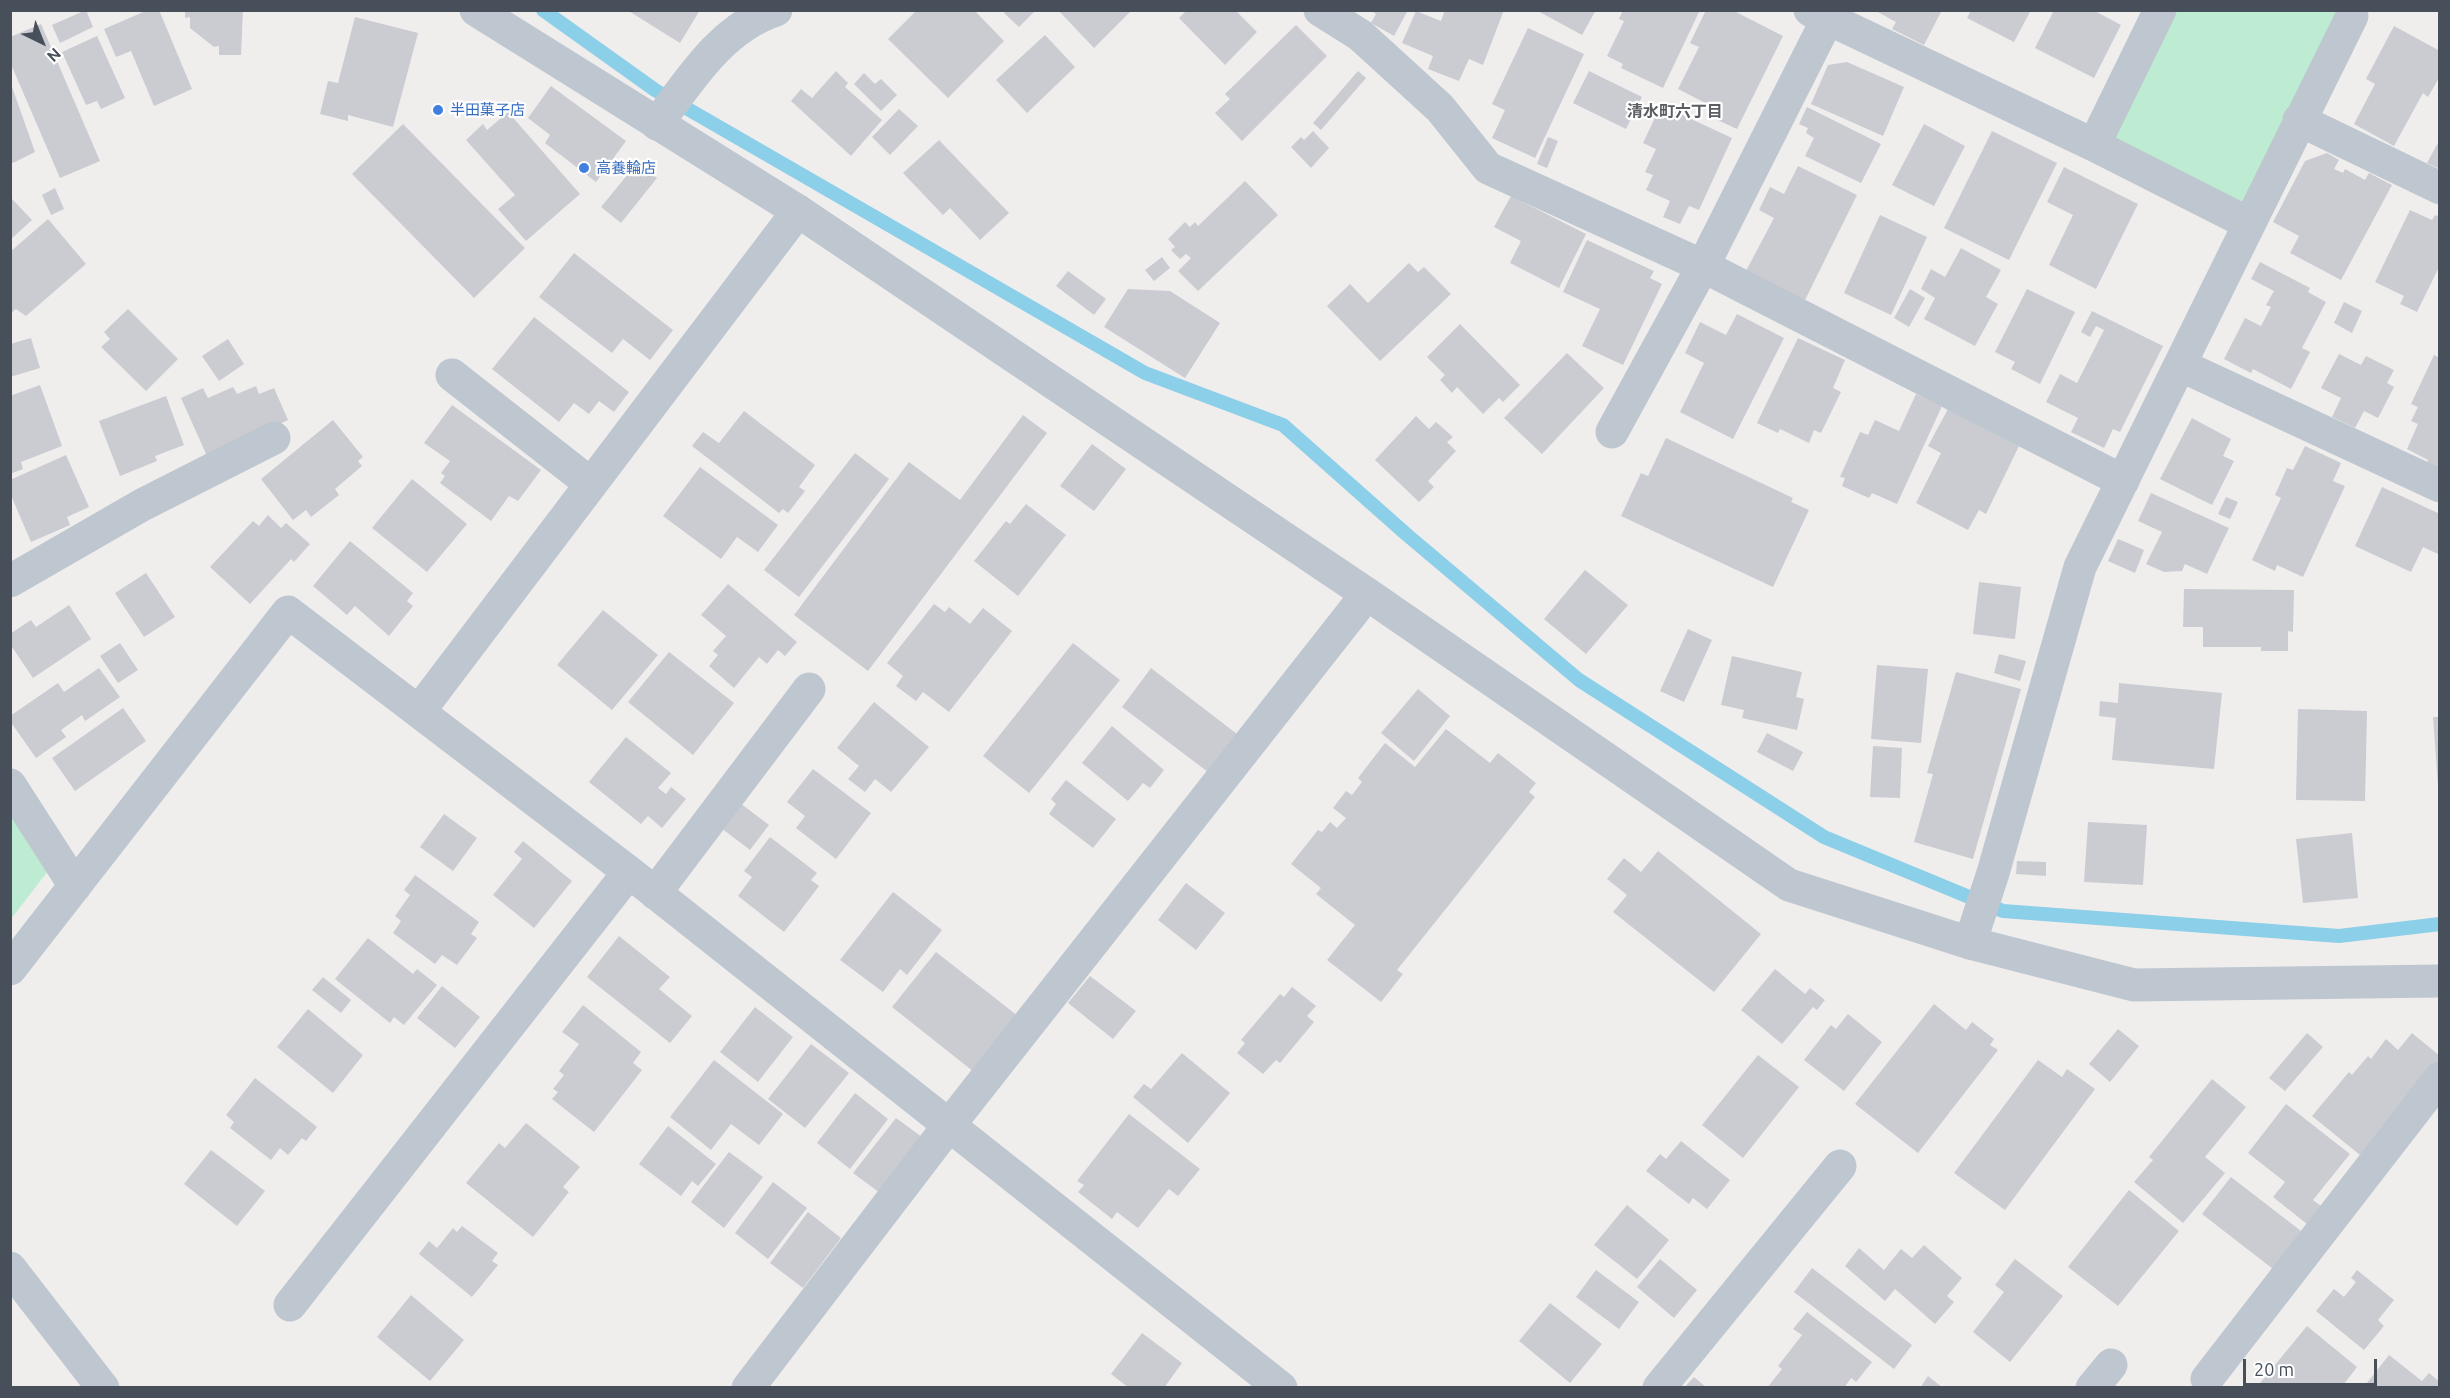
<!DOCTYPE html>
<meta charset="utf-8">
<style>
body{margin:0}
#map{position:relative;width:2450px;height:1398px;overflow:hidden;background:#f0eded;font-family:Ubuntu,sans-serif}
canvas{display:block}
.frame{position:absolute;inset:0;border:12px solid #464f5a;pointer-events:none}
.north{position:absolute;left:12px;top:12px;width:60px;height:60px;-webkit-text-stroke:4px #fff;paint-order:stroke;rotate:137deg;font-size:16px;font-weight:700;line-height:24px;text-align:center;color:#464f5a}
.north::after{content:'';display:block;margin:auto;width:21px;height:27px;background:#464f5a;clip-path:polygon(50% 0,100% 100%,50% 72%,0 100%)}
.scale{position:absolute;left:2243px;top:1359px;width:134px;height:27px;box-sizing:border-box;border:3px solid #464f5a;border-top:0;padding-left:8px;font-size:18px;line-height:21px;white-space:nowrap;color:#464f5a;-webkit-text-stroke:4px #fff;paint-order:stroke}
</style>
<div id="map">
<canvas width="2450" height="1398"></canvas>
<div class="frame"></div>
<div class="north">N</div>
<div class="scale">20 m</div>
</div>
<script>
const c = document.querySelector('canvas').getContext('2d');
c.lineJoin = 'round';
function fillPath(path, color) { c.fillStyle = color; c.fill(path, 'evenodd'); }
function strokePath(path, color, width, dash) { c.strokeStyle = color; c.lineWidth = width; c.lineCap = dash ? 'butt' : 'round'; c.setLineDash(dash || []); c.stroke(path); }
function write(font, color, halo, rows, align = 'center') {
  c.font = font + ' Ubuntu,"Noto Sans JP",sans-serif'; c.lineWidth = 4.5; c.setLineDash([]); c.textBaseline = 'middle'; c.strokeStyle = halo; c.fillStyle = color; for (const [text, x, y, turn = 0] of rows) {
    c.save(); c.translate(x, y); c.rotate((+turn || 0) * Math.PI / 180); c.textAlign = isNaN(turn) ? turn : align; if (halo) c.strokeText(text, 0, 0); c.fillText(text, 0, 0); c.restore();
  }
}
const green = new Path2D(`
 M2160 11H2354L2248 223 2094 145Z
 M10 811 48 871 11 919H10Z`);
const stream = new Path2D(`
 M543 10 655 90 1145 373 1283 425 1406 534 1579 680 1824 837 2003 911 2339 936 2440 924`);
const building = new Path2D(`
 M86 10 93 27 60 43 52 25Z
 M148 10H159L192 89 154 106 131 51 116 57 104 29Z
 M185 10H243L241 55H219V46L214 47 190 28V17L185 18Z
 M627 10H700L680 43Z
 M917 10H974L1004 41 948 98 888 39Z
 M1007 10H1036L1019 27 1004 13Z
 M1058 10H1132L1094 48Z
 M1187 10H1235L1257 32 1225 65 1179 18Z
 M1370 10H1408L1394 36 1371 23 1376 14Z
 M1445 10H1504L1483 65 1469 59 1459 81 1428 69 1433 56 1402 43 1416 11 1441 21Z
 M1536 10H1596L1582 35Z
 M1623 10H1700L1663 88 1621 68 1623 64 1607 56 1624 21 1619 19Z
 M1706 10H1732L1783 36 1737 129 1711 117 1715 108 1678 89 1699 47 1690 43Z
 M1874 10H1942L1924 45 1892 29 1896 22Z
 M1971 10H2031L2014 42 1967 18Z
 M2054 10H2093L2121 25 2094 78 2035 48Z
 M355 17 418 33 393 127 348 115V121L320 114 328 81 338 83Z
 M41 24 100 161 60 178 10 62V37Z
 M1296 25 1327 56 1242 141 1215 113 1230 99 1225 94Z
 M2394 26 2440 51V76L2428 97 2423 93 2394 146 2354 124 2375 84 2366 79Z
 M1528 28 1584 54 1535 158 1492 138 1505 110 1492 104Z
 M1045 35 1075 67 1027 113 996 80Z
 M97 36 125 98 101 109 97 101 86 105 62 52Z
 M1847 62 1904 87 1883 136 1811 104 1828 65Z
 M836 71 848 83 845 87 882 120 851 156 791 101 801 89 812 98Z
 M1358 71 1366 78 1321 130 1313 123Z
 M1589 71 1642 97 1626 129 1573 103Z
 M864 73 875 84 881 79 897 95 881 111 854 84Z
 M11 84 35 152 13 163 10 161Z
 M551 86 626 141 596 182 545 143 550 135 528 118Z
 M1661 105 1732 138 1699 210 1689 206 1680 224 1663 217 1670 201 1646 190 1653 175 1645 172 1656 149 1643 143Z
 M1807 107 1881 144 1861 183 1805 156 1814 138 1806 133 1808 128 1799 124Z
 M899 109 918 126 890 155 872 137Z
 M508 112 580 194 526 241 498 209 515 195 466 140 483 124 487 130Z
 M403 124 525 248 474 298 352 174Z
 M1924 124 1965 146 1934 206 1892 185Z
 M1313 131 1329 148 1311 168 1291 147 1301 137 1304 140Z
 M1992 131 2057 163 2009 260 1944 228Z
 M1548 137 1558 141 1547 168 1537 164Z
 M2440 139V169L2427 163Z
 M939 140 1009 213 980 240 950 208 943 215 903 173Z
 M2327 153 2339 160 2334 169 2343 173 2345 169 2365 180 2369 173 2392 185 2341 280 2290 253 2299 236 2273 222 2305 161Z
 M637 163 657 178 621 223 601 207Z
 M1798 166 1857 195 1805 300 1746 271 1774 218 1759 210 1770 187 1784 194Z
 M2064 167 2138 204 2096 289 2049 265 2073 215 2047 202Z
 M1245 181 1278 215 1198 291 1178 271 1191 258 1186 254 1180 259 1171 250 1175 247 1168 239 1185 222 1190 227 1195 222 1198 226Z
 M55 188 64 209 51 215 42 195Z
 M1511 196 1586 234 1559 288 1510 263 1521 241 1494 227Z
 M12 199 32 220 10 240V201Z
 M2410 210 2432 220 2435 215 2440 217V265L2417 312 2400 304 2404 296 2375 282Z
 M1880 215 1927 237 1891 315 1844 293Z
 M48 219 86 264 26 316 16 309 10 314V252Z
 M1587 240 1654 271 1650 278 1662 284 1623 365 1582 346 1600 309 1563 292Z
 M1961 248 2001 270 1986 297 1998 304 1975 346 1924 319 1935 298 1921 289 1931 269 1945 277Z
 M574 253 673 330 650 360 623 339 612 353 539 297Z
 M1162 257 1170 268 1154 281 1145 270Z
 M2260 262 2310 288 2308 292 2326 302 2302 348 2310 352 2291 389 2253 369 2251 373 2224 359 2245 318 2261 326 2271 307 2266 305 2274 291 2251 279Z
 M1409 263 1418 272 1424 267 1451 294 1380 361 1327 306 1350 284 1368 303Z
 M1068 271 1106 299 1094 315 1056 286Z
 M1128 289 1170 291 1220 323 1185 378 1104 327Z
 M1910 289 1925 298 1909 327 1894 318Z
 M2027 289 2075 312 2040 384 2011 369 2015 362 1995 352Z
 M2344 302 2362 311 2352 333 2334 323Z
 M128 309 178 359 146 391 101 347 110 339 104 332Z
 M2092 311 2163 346 2120 432 2113 429 2104 448 2071 432 2078 418 2046 402 2060 374 2077 383 2104 330 2096 326 2090 337 2081 332Z
 M1737 314 1784 338 1733 439 1680 412 1704 363 1685 353 1700 322 1726 335Z
 M534 317 629 392 614 412 599 401 589 414 574 403 559 422 492 369Z
 M1460 324 1520 385 1503 402 1499 398 1483 414 1457 387 1452 393 1440 380 1445 375 1427 357Z
 M31 338 40 368 10 377V344Z
 M1798 338 1845 360 1833 388 1841 392 1821 433 1814 430 1809 443 1780 429 1778 433 1757 423Z
 M228 339 244 364 219 381 202 356Z
 M1567 353 1604 388 1542 454 1504 418Z
 M2339 354 2361 365 2366 356 2394 370 2387 383 2394 387 2378 418 2364 411 2355 428 2332 417 2341 398 2321 388Z
 M2434 355 2440 358V473L2425 466 2428 460 2407 449 2418 424 2411 421 2418 407 2411 404Z
 M40 385 62 446 21 462 23 469 10 474V396Z
 M256 386 259 394 274 388 288 420 207 456 181 398 203 388 208 398 233 387 237 394Z
 M1916 394 1942 406 1897 504 1872 493 1869 498 1842 486 1845 478 1840 477 1860 432 1868 435 1875 420 1899 431Z
 M166 396 184 445 155 456 157 461 120 476 99 421Z
 M452 405 541 470 518 501 509 496 491 521 440 483 445 476 441 473 450 461 424 443Z
 M1948 409 2019 446 1986 514 1979 510 1968 530 1916 503 1941 453 1928 446Z
 M744 411 815 465 799 487 805 491 788 513 783 509 779 513 692 446 703 432 719 443Z
 M1023 415 1047 433 868 671 794 615 909 462 960 500Z
 M1416 416 1429 429 1436 422 1453 437 1447 442 1456 451 1428 481 1434 487 1419 502 1375 460Z
 M2192 418 2231 439 2223 456 2234 461 2212 505 2160 479Z
 M333 420 363 457 358 461 362 466 335 489 339 495 311 517 306 510 293 520 261 479Z
 M1666 438 1793 498 1791 502 1809 510 1773 587 1621 516 1641 473 1648 476Z
 M1092 444 1126 469 1094 511 1060 486Z
 M2305 446 2341 463 2333 481 2345 486 2303 577 2277 565 2275 571 2252 560 2281 498 2275 495 2287 468 2293 470Z
 M855 453 889 479 799 597 764 570Z
 M66 455 89 507 67 517 70 525 31 542 10 493V480Z
 M700 467 778 525 758 552 737 537 721 559 663 516Z
 M412 479 467 524 427 572 372 528Z
 M2382 487 2440 514V555L2423 547 2411 572 2355 546Z
 M2151 493 2229 528 2207 574 2185 564 2182 571 2164 572 2146 564 2162 532 2138 521Z
 M2226 497 2238 502 2230 519 2218 514Z
 M1026 504 1066 535 1018 596 974 561 1006 521 1010 524Z
 M268 515 281 528 286 523 310 544 294 562 291 559 250 604 210 567 253 521 259 526Z
 M2118 539 2144 550 2135 573 2108 561Z
 M350 541 413 593 407 601 413 606 389 636 355 606 347 615 313 586Z
 M1585 570 1628 605 1586 654 1544 619Z
 M146 573 175 617 144 637 115 593Z
 M1979 582 2021 587 2015 639 1973 634Z
 M728 584 797 642 785 656 778 650 767 664 759 657 734 688 709 666 718 655 713 651 726 636 701 615Z
 M2184 589 2294 590 2293 632 2288 631V651H2261V647H2203V627H2183Z
 M934 604 945 612 949 607 970 624 983 608 1012 631 949 712 923 692 916 701 896 686 903 676 887 663Z
 M69 605 91 639 33 678 10 644V634L31 620 36 627Z
 M603 610 658 655 612 710 557 665Z
 M1688 629 1712 640 1684 702 1660 691Z
 M120 643 138 670 118 683 100 656Z
 M1073 643 1120 680 1029 793 983 756Z
 M669 652 734 703 693 755 628 702Z
 M1999 654 2026 661 2020 681 1994 673Z
 M1732 656 1802 672 1796 697 1804 699 1797 730 1742 718 1744 710 1721 705Z
 M1877 665 1928 669 1921 743 1871 739Z
 M99 668 120 697 85 721 82 715 61 730 66 737 36 758 10 721V716L58 683 64 692Z
 M1151 668 1237 734 1208 772 1122 707Z
 M1956 672 2021 689 1973 859 1914 842 1933 774 1927 773Z
 M2119 683 2222 693 2214 769 2112 760 2116 718 2099 716 2100 701 2118 703Z
 M1418 689 1450 716 1414 761 1381 733Z
 M874 702 929 747 891 792 875 779 865 792 848 779 859 766 837 748Z
 M123 708 146 741 75 791 52 758Z
 M2298 709 2367 711 2365 801 2296 800Z
 M2433 717H2440V786H2438Z
 M1112 726 1164 770 1150 788 1143 783 1128 801 1082 763Z
 M1446 729 1490 763 1498 753 1536 783 1529 792 1535 797 1397 970 1403 974 1381 1002 1327 960 1355 925 1316 894 1321 888 1291 864 1318 830 1322 832 1330 822 1337 828 1346 818 1333 808 1346 791 1352 795 1362 782 1358 778 1385 743 1415 767Z
 M1767 733 1803 752 1793 771 1757 752Z
 M626 737 671 773 658 788 666 794 671 787 686 799 662 828 648 816 641 824 589 782Z
 M1873 746 1902 748 1900 798 1870 797Z
 M813 769 871 813 836 859 796 828 805 816 787 802Z
 M1066 780 1116 819 1093 848 1049 814 1056 804 1051 799Z
 M740 803 769 825 750 850 721 828Z
 M444 814 477 838 453 871 420 847Z
 M2088 822 2147 825 2143 885 2084 882Z
 M2352 833 2358 898 2303 903 2296 839Z
 M770 837 817 873 811 880 819 886 784 932 738 896 752 877 744 871Z
 M523 841 572 881 534 928 493 895 522 859 514 852Z
 M1658 851 1761 934 1714 992 1613 912 1627 895 1607 879 1624 858 1641 872Z
 M2017 861 2046 862V876L2016 874Z
 M415 875 479 922 471 934 477 938 457 965 442 955 435 964 393 933 401 921 395 916 410 895 404 890Z
 M1186 883 1225 913 1196 950 1158 920Z
 M893 892 942 930 907 975 900 969 883 992 840 960Z
 M619 936 670 977 659 989 692 1016 670 1043 587 977Z
 M368 938 413 974 417 969 437 985 404 1025 394 1017 390 1023 335 979Z
 M936 952 1018 1016 974 1072 892 1007Z
 M1775 969 1805 994 1810 988 1825 1000 1817 1010 1813 1007 1782 1044 1741 1010Z
 M1090 976 1136 1011 1113 1039 1068 1003Z
 M323 977 351 1000 341 1013 312 990Z
 M442 986 480 1017 455 1048 417 1018Z
 M1292 987 1316 1006 1307 1016 1314 1022 1280 1063 1276 1060 1263 1074 1237 1053 1245 1043 1241 1040 1280 994 1284 997Z
 M1934 1004 1966 1030 1972 1022 1994 1039 1990 1045 1998 1050 1918 1153 1855 1104Z
 M583 1005 641 1052 633 1063 642 1070 594 1132 552 1099 558 1092 553 1089 564 1075 559 1071 579 1044 562 1032Z
 M755 1007 793 1037 758 1082 720 1052Z
 M308 1009 363 1055 333 1093 277 1047Z
 M1848 1014 1882 1042 1844 1091 1804 1060 1831 1025 1836 1029Z
 M2118 1029 2139 1046 2110 1082 2089 1064Z
 M2307 1033 2323 1047 2285 1091 2269 1078Z
 M2412 1033 2440 1056V1059L2360 1155 2312 1116 2349 1072 2352 1075 2368 1056 2371 1059 2386 1039 2398 1050Z
 M811 1044 849 1073 805 1128 768 1099Z
 M1182 1053 1230 1093 1188 1143 1133 1097 1144 1084 1151 1089Z
 M1758 1055 1799 1087 1743 1158 1702 1125Z
 M714 1060 783 1114 759 1145 731 1124 711 1150 670 1117Z
 M2038 1060 2062 1077 2067 1069 2095 1089 2005 1210 1954 1173Z
 M255 1078 317 1127 306 1141 302 1138 288 1155 280 1148 271 1160 230 1128 234 1122 226 1115Z
 M2212 1079 2246 1107 2205 1157 2225 1173 2183 1223 2134 1182 2153 1160 2149 1157Z
 M855 1093 888 1119 850 1169 817 1143Z
 M2286 1104 2350 1154 2313 1200 2321 1206 2307 1224 2273 1197 2285 1182 2248 1153Z
 M1129 1114 1200 1169 1178 1196 1169 1189 1138 1228 1117 1212 1112 1219 1078 1192 1084 1185 1077 1181Z
 M896 1118 922 1137 880 1193 853 1173Z
 M526 1123 580 1167 563 1187 569 1192 533 1237 466 1183 499 1143 505 1148Z
 M668 1126 716 1164 698 1186 692 1181 681 1196 639 1164Z
 M1681 1141 1730 1180 1707 1209 1693 1198 1689 1204 1646 1171 1660 1154 1666 1159Z
 M211 1150 265 1191 237 1226 184 1184Z
 M729 1152 763 1177 724 1228 691 1202Z
 M2231 1177 2301 1231 2273 1269 2202 1214Z
 M773 1182 807 1208 768 1259 735 1233Z
 M2129 1190 2179 1231 2118 1306 2068 1267Z
 M1627 1205 1669 1240 1637 1279 1594 1245Z
 M808 1212 841 1238 803 1288 770 1263Z
 M462 1226 498 1253 492 1261 498 1265 472 1297 419 1254 429 1241 437 1248 453 1228 457 1232Z
 M1924 1245 1962 1278 1947 1296 1954 1302 1935 1324 1895 1289 1885 1301 1845 1266 1859 1248 1884 1270 1901 1249 1912 1258Z
 M1660 1259 1697 1290 1674 1318 1637 1287Z
 M2015 1259 2063 1296 2010 1362 1973 1332 2004 1292 1995 1285Z
 M1812 1268 1912 1345 1894 1369 1794 1292Z
 M1596 1270 1639 1302 1619 1329 1576 1297Z
 M2357 1270 2394 1300 2378 1320 2384 1326 2364 1350 2316 1311 2334 1289 2344 1297 2356 1282 2351 1278Z
 M411 1295 464 1340 430 1381 377 1337Z
 M1550 1303 1602 1344 1570 1383 1519 1341Z
 M1807 1312 1872 1362 1856 1382 1851 1378 1844 1388H1767L1782 1369 1778 1366 1802 1335 1793 1329Z
 M2307 1326 2357 1367 2341 1388H2256Z
 M1142 1333 1182 1363 1164 1388H1129L1111 1374Z
 M2389 1355 2422 1381 2429 1373 2440 1382V1388H2363Z
 M1928 1376 1943 1388H1920Z
 M1694 1377 1707 1388H1684Z`);
const minor = new Path2D(`
 M1320 10 1360 35 1440 108 1488 168 1703 266 2123 481
 M1810 10 2094 145 2248 223
 M2299 120 2440 188
 M657 124C690 80 721 28 776 10
 M2094 145 2160 10
 M2180 365 2440 486
 M452 375 591 484
 M1612 432 1703 266 1832 10
 M10 581 142 505 274 438
 M420 710 798 211
 M10 785 75 886
 M655 893 809 689
 M1970 943 1993 873 2080 567 2352 16
 M10 969 288 612 629 872 1281 1388
 M10 1268 103 1388
 M290 1305 629 872
 M2207 1379 2440 1078
 M748 1388 950 1124 1367 594
 M1659 1388 1840 1166
 M2092 1388 2111 1365`);
const tertiary = new Path2D(`
 M476 10 798 211 1367 594 1789 885 1970 943 2134 985 2440 981`);
const markers = [
 [438,110,6,"#3f7fe0"],
 [584,168,6,"#3f7fe0"]
];
const shopNames = [
 ["半田菓子店",450,110],
 ["高養輪店",596,168]
];
const neighbourhoodNames = [
 ["清水町六丁目",1675,112]
];
fillPath(green, '#bdecd2');
strokePath(stream, '#8ccfe8', 14);
fillPath(building, '#caccd2');
strokePath(minor, '#bec7cf', 33);
strokePath(tertiary, '#bec7cf', 33);
for (const [x, y, r, color] of markers) { const dot = new Path2D(); dot.arc(x, y, r, 0, 2 * Math.PI); c.fillStyle = color; c.fill(dot); strokePath(dot, '#fff', 2); }
write('15px', '#366cbe', '#fff', shopNames, 'left');
write('bold 16px', '#5a5d62', '#fff', neighbourhoodNames);
</script>
